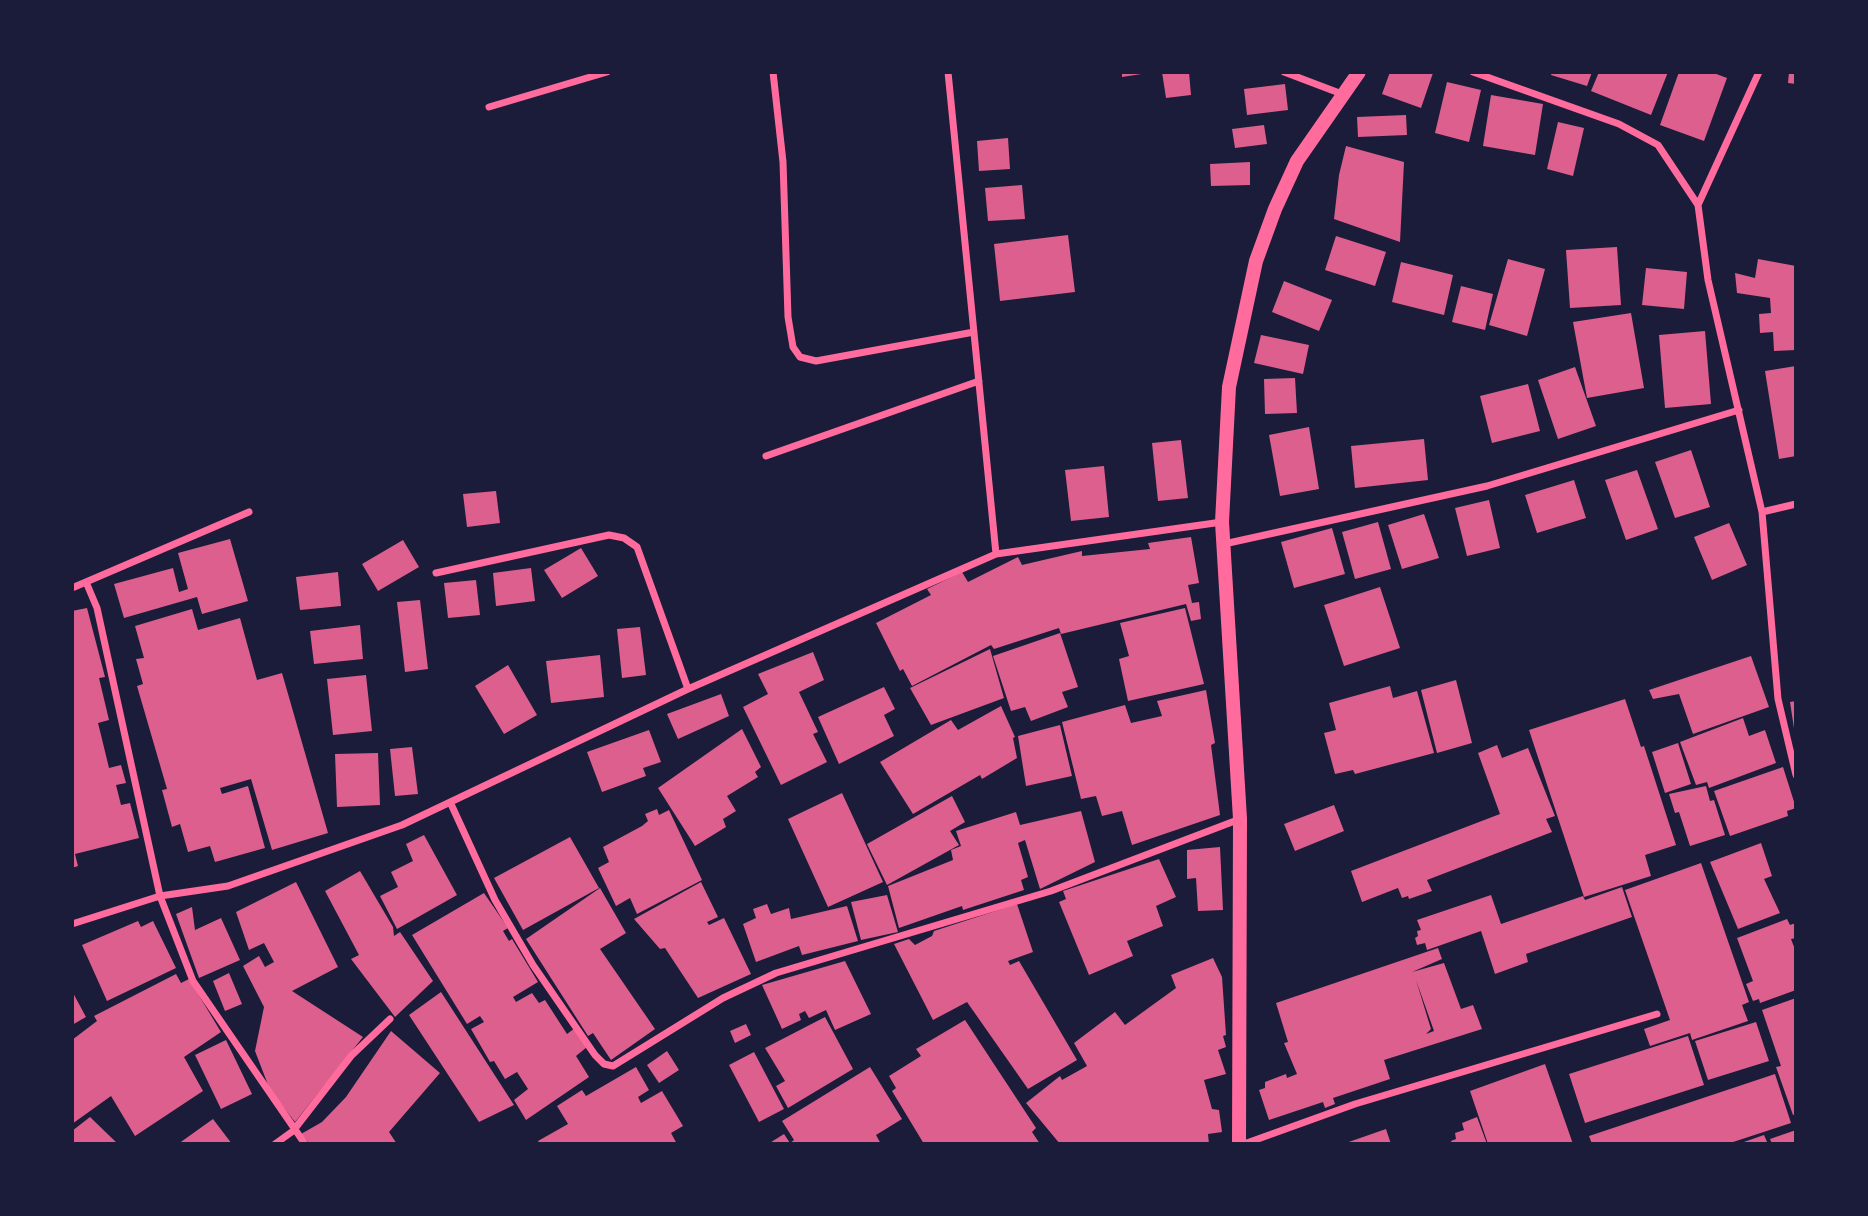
<!DOCTYPE html>
<style>
body{margin:0}
#map{position:relative;width:1868px;height:1216px;overflow:hidden;background:#1b1b3a;font-family:"Archivo Narrow",sans-serif}
canvas{display:block}
.frame{position:absolute;inset:0;border:74px solid #1b1b3a;pointer-events:none}
</style>
<div id="map">
<canvas width="1868" height="1216"></canvas>
<div class="frame"></div>
</div>
<script>
const c = document.querySelector('canvas').getContext('2d');
c.lineJoin = 'round';
function fillPath(path, color) { c.fillStyle = color; c.fill(path, 'evenodd'); }
function strokePath(path, color, width, dash) { c.strokeStyle = color; c.lineWidth = width; c.lineCap = dash ? 'butt' : 'round'; c.setLineDash(dash || []); c.stroke(path); }
const building = new Path2D(`
 M1122 72H1148V73L1122 77Z
 M1162 72H1189L1191 95 1166 98Z
 M1390 72 1433 73 1421 108 1382 94Z
 M1552 72H1592L1587 86 1551 75Z
 M1599 72H1668L1651 115 1591 91Z
 M1679 72H1711L1727 78 1704 141 1660 125Z
 M1789 72H1796V84L1788 83Z
 M1447 82 1481 90 1469 142 1435 133Z
 M1285 84 1288 110 1247 115 1244 89Z
 M1491 95 1543 104 1535 155 1483 146Z
 M1406 115 1407 135 1358 137 1357 117Z
 M1558 122 1584 128 1573 176 1547 169Z
 M1264 125 1267 144 1235 148 1232 129Z
 M1008 138 1010 169 979 171 977 141Z
 M1346 146 1404 162 1400 242 1334 219 1339 175Z
 M1250 162V185L1211 186 1210 164Z
 M1022 185 1025 219 988 221 985 188Z
 M1068 235 1075 292 1000 301 994 244Z
 M1336 236 1386 252 1375 286 1325 270Z
 M1617 247 1621 305 1570 308 1566 250Z
 M1508 259 1545 269 1527 336 1489 325Z
 M1758 259 1796 266V350L1774 351 1773 332 1760 333 1759 314 1771 313 1770 298 1737 293 1735 273 1755 278Z
 M1401 262 1453 275 1444 315 1392 302Z
 M1646 268 1687 272 1684 309 1642 305Z
 M1284 281 1332 300 1319 331 1272 312Z
 M1461 286 1493 294 1485 330 1452 322Z
 M1631 313 1644 388 1587 398 1573 322Z
 M1705 331 1711 404 1665 408 1659 335Z
 M1261 335 1309 345 1303 374 1254 363Z
 M1796 366V456L1779 459 1765 371Z
 M1575 367 1596 426 1558 439 1538 380Z
 M1295 378 1297 413 1265 414 1264 379Z
 M1528 384 1540 431 1492 443 1480 396Z
 M1309 427 1319 489 1280 496 1269 435Z
 M1424 439 1428 480 1355 488 1351 446Z
 M1181 440 1188 498 1158 501 1152 443Z
 M1691 450 1710 507 1675 518 1655 462Z
 M1104 466 1109 517 1071 521 1065 470Z
 M1637 470 1658 529 1626 540 1605 480Z
 M1574 480 1586 518 1537 533 1525 495Z
 M496 491 500 523 467 527 463 494Z
 M1489 500 1500 548 1467 556 1455 508Z
 M1424 514 1439 558 1402 569 1388 525Z
 M1378 522 1391 569 1355 579 1342 532Z
 M1729 523 1747 565 1712 580 1694 537Z
 M1332 528 1345 574 1294 588 1281 542Z
 M1191 537 1199 583 1188 585 1192 603 1199 602 1201 619 1191 621 1186 604 1061 634 1059 628 994 649 991 645 912 686 903 669 900 671 876 623 931 595 927 589 962 572 968 582 1018 557 1022 565 1082 551V556L1150 549 1148 543Z
 M230 539 248 601 202 614 197 597 124 618 114 584 173 568 179 592 188 589 178 553Z
 M403 540 419 567 378 591 362 564Z
 M581 548 598 576 562 598 544 570Z
 M531 568 535 601 496 606 493 573Z
 M338 572 341 606 300 610 296 577Z
 M476 580 480 615 448 618 444 583Z
 M1380 587 1400 648 1344 666 1324 605Z
 M420 600 428 669 405 672 397 602Z
 M87 608 105 677 99 678 109 720 98 723 101 735 109 768 121 765 126 783 116 785 121 805 130 803 139 838 75 854 78 866 72 868V611Z
 M1185 608 1204 684 1128 701 1119 659 1129 656 1120 623Z
 M192 609 198 630 240 618 257 680 282 673 328 833 272 850 251 779 220 788 222 794 248 786 265 848 215 862 210 846 188 852 180 824 172 827 162 790 167 789 137 686 143 684 136 659 144 658 135 626Z
 M360 625 363 659 314 664 310 631Z
 M640 627 646 675 622 678 617 629Z
 M1060 633 1078 687 1062 692 1068 707 1031 721 1025 707 1011 711 993 656Z
 M990 649 1004 698 931 725 910 688Z
 M813 652 824 680 799 692 818 732 813 734 827 762 781 785 743 707 768 694 758 674Z
 M600 655 604 697 551 703 546 661Z
 M1751 656 1769 707 1693 734 1679 694 1653 699 1649 690Z
 M508 665 537 715 504 734 475 686Z
 M366 675 372 731 333 735 327 679Z
 M1456 680 1472 743 1437 753 1421 690Z
 M1390 686 1393 698 1417 691 1434 753 1355 774 1353 770 1335 774 1324 733 1336 730 1329 703Z
 M884 687 895 709 884 715 894 736 839 764 818 717Z
 M1206 690 1215 743 1211 745 1220 815 1132 845 1122 811 1102 816 1096 796 1081 799 1062 722 1125 705 1131 723 1162 716 1157 701Z
 M721 694 729 716 678 739 667 714Z
 M1625 699 1641 747 1644 746 1676 845 1645 855 1651 876 1584 897 1529 730Z
 M1796 701V735H1795L1790 702Z
 M1001 706 1015 737 1013 738 1017 758 982 779 980 775 913 814 880 762 951 720 958 730Z
 M1743 718 1749 736 1765 730 1776 763 1709 788 1707 782 1696 785 1680 742Z
 M1060 725 1072 776 1026 786 1018 736Z
 M742 729 761 767 755 772 758 777 727 796 736 811 723 819 726 827 695 846 658 788Z
 M649 730 661 762 643 768 646 776 602 792 587 752Z
 M1678 743 1691 784 1665 793 1652 752Z
 M1497 745 1502 758 1528 748 1555 816 1546 819 1552 832 1427 880 1432 891 1409 899 1408 896 1402 898 1398 888 1362 902 1351 871 1500 814 1478 753Z
 M412 747 418 794 395 796 390 749Z
 M378 753 380 805 337 807 335 754Z
 M1783 767 1796 808 1787 811 1788 816 1730 836 1714 791Z
 M1706 786 1710 801 1714 800 1725 835 1690 846 1679 812 1675 813 1669 794Z
 M842 793 883 882 828 907 788 819Z
 M952 796 965 822 950 831 959 845 887 885 867 844Z
 M1334 805 1344 831 1295 851 1284 824Z
 M657 809 659 815 669 810 702 880 637 914 630 898 616 906 598 868 609 862 603 847 642 826 648 821 645 814Z
 M1081 811 1095 862 1040 889 1025 840 1018 843 1028 877 1021 880 1024 890 963 910 962 906 899 928 888 886 953 860 951 850 961 846 956 831 1016 812 1020 825Z
 M424 835 457 895 397 929 380 896 398 887 391 872 413 861 406 844Z
 M570 837 599 888 523 930 494 878Z
 M1761 843 1772 876 1764 879 1780 913 1738 929 1710 862Z
 M1220 847 1223 910 1198 911 1196 878 1187 879V850Z
 M1159 859 1176 897 1156 906 1163 926 1127 941 1133 956 1089 975 1059 902 1066 899 1063 891Z
 M1701 863 1749 1002 1742 1005 1748 1021 1692 1040 1690 1033 1650 1046 1644 1029 1670 1020 1625 890Z
 M360 871 393 927 394 936 400 932 433 981 395 1017 351 959 359 955 325 891Z
 M296 882 338 967 292 991 363 1037 295 1122 270 1090 255 1051 264 1007 243 966 259 956 265 967 274 962 264 943 249 950 236 912Z
 M701 882 718 917 707 922 709 925 724 918 751 974 698 998 665 948 660 949 634 919Z
 M1622 887 1632 917 1526 954 1528 962 1495 974 1481 931 1427 950 1425 943 1417 945 1415 938 1418 936 1417 931 1421 930 1417 920 1491 895 1501 924 1583 896 1585 900Z
 M600 888 626 933 600 949 655 1029 611 1060 593 1033 588 1036 526 939Z
 M484 893 508 928 503 931 509 941 512 939 538 982 513 997 516 1002 532 993 539 1003 545 1000 567 1034 575 1028 587 1047 576 1056 589 1077 526 1120 514 1100 528 1089 517 1072 505 1079 494 1061 490 1062 471 1029 484 1022 480 1016 467 1024 412 935Z
 M887 895 898 932 861 940 851 902Z
 M767 904 771 914 789 908 791 919 847 906 858 941 802 955 799 946 756 962 743 924 756 918 753 909Z
 M1017 904 1033 952 1008 961 1010 965 1019 961 1077 1060 1028 1089 967 1002 933 1020 894 944 909 939 915 945 932 936 934 931Z
 M192 907 195 930 221 918 240 960 199 978 176 914Z
 M1787 919 1790 925 1796 923V938L1791 939 1796 952V990L1760 1003 1759 999 1753 1001 1746 984 1753 981 1737 938Z
 M138 921 141 927 153 921 176 968 107 1001 82 945Z
 M1438 948 1442 959 1412 972 1444 963 1461 1009 1473 1005 1482 1029 1384 1060 1390 1079 1333 1098 1335 1104 1325 1108 1323 1102 1269 1120 1259 1090 1265 1088V1082L1286 1074 1287 1078 1297 1074 1284 1043 1288 1042 1276 1003ZM1416 980 1434 1031 1426 1034 1431 1029Z
 M1213 958 1222 977 1226 1035 1223 1036 1226 1047 1218 1050 1226 1074 1204 1080 1212 1109 1219 1110 1222 1132 1208 1134 1209 1144H1060L1026 1103 1060 1076 1062 1080 1087 1066 1074 1043 1115 1012 1125 1025 1176 988 1171 975Z
 M845 961 871 1014 835 1030 826 1010 809 1018 805 1011 799 1014 801 1020 782 1029 762 985Z
 M229 973 242 1004 225 1011 213 981Z
 M176 974 181 983 189 979 221 1032 184 1057 203 1091 135 1136 111 1096 72 1124V1040L97 1021 94 1016Z
 M72 991 86 1017 72 1025Z
 M441 992 514 1105 479 1122 409 1015Z
 M1796 998V1114L1793 1115 1776 1067 1781 1066 1762 1010Z
 M825 1017 853 1069 788 1108 776 1086 785 1081 765 1048Z
 M965 1020 1036 1128 1032 1132 1040 1144H924L892 1091 896 1088 889 1076 921 1056 916 1049Z
 M1756 1022 1769 1061 1708 1080 1695 1041Z
 M746 1024 751 1035 735 1043 730 1031Z
 M391 1031 440 1073 389 1132 397 1144H310L301 1134 322 1122 346 1097Z
 M1688 1036 1704 1085 1585 1123 1569 1074Z
 M226 1040 252 1094 221 1109 195 1055Z
 M667 1051 679 1070 659 1083 647 1065Z
 M754 1052 784 1109 759 1122 729 1065Z
 M1545 1064 1573 1144H1488L1470 1091Z
 M636 1067 649 1090 638 1097 641 1103 662 1091 683 1126 671 1133 677 1144H540L538 1141 568 1124 557 1106 582 1090 586 1096Z
 M870 1067 902 1119 876 1135 881 1144H768L784 1134 790 1143 794 1140 782 1121Z
 M1775 1074 1791 1123 1727 1144H1592L1589 1136Z
 M90 1117 118 1144H72V1131Z
 M1477 1117 1487 1144H1452L1451 1141 1456 1139 1455 1133 1464 1130 1462 1123Z
 M213 1119 232 1144H178Z
 M1386 1129 1391 1144H1343Z
 M1796 1130V1144H1772L1770 1139Z
 M1764 1135 1768 1144H1738Z`);
const minor = new Path2D(`
 M773 72 783 162 788 317 793 347 800 357 816 361 974 332
 M948 72 996 554
 M1284 72 1342 94
 M1473 72 1619 124 1658 145 1698 205
 M1759 72 1698 205 1708 280 1762 512 1778 699 1796 775
 M489 107 607 72
 M766 456 979 381
 M1762 512 1796 504
 M1224 544 1487 486 1739 410
 M436 573 609 535 624 538 637 547 688 689
 M86 582 97 608 160 896 193 981 305 1144
 M72 588 249 512
 M451 804 495 900 533 965 595 1055 604 1064 613 1066 723 998 776 973 1051 891 1240 819
 M72 924 160 896 228 886 402 825 688 689 996 554 1222 522
 M275 1144 293 1131 351 1056 390 1019
 M1244 1144 1355 1104 1657 1014`);
const secondary = new Path2D(`
 M1239 1144 1240 819 1222 522 1229 387 1256 261 1275 209 1297 161 1359 72`);
fillPath(building, '#dd5f8e');
strokePath(minor, '#ff6b9d', 7);
strokePath(secondary, '#ff6b9d', 14);
</script>
